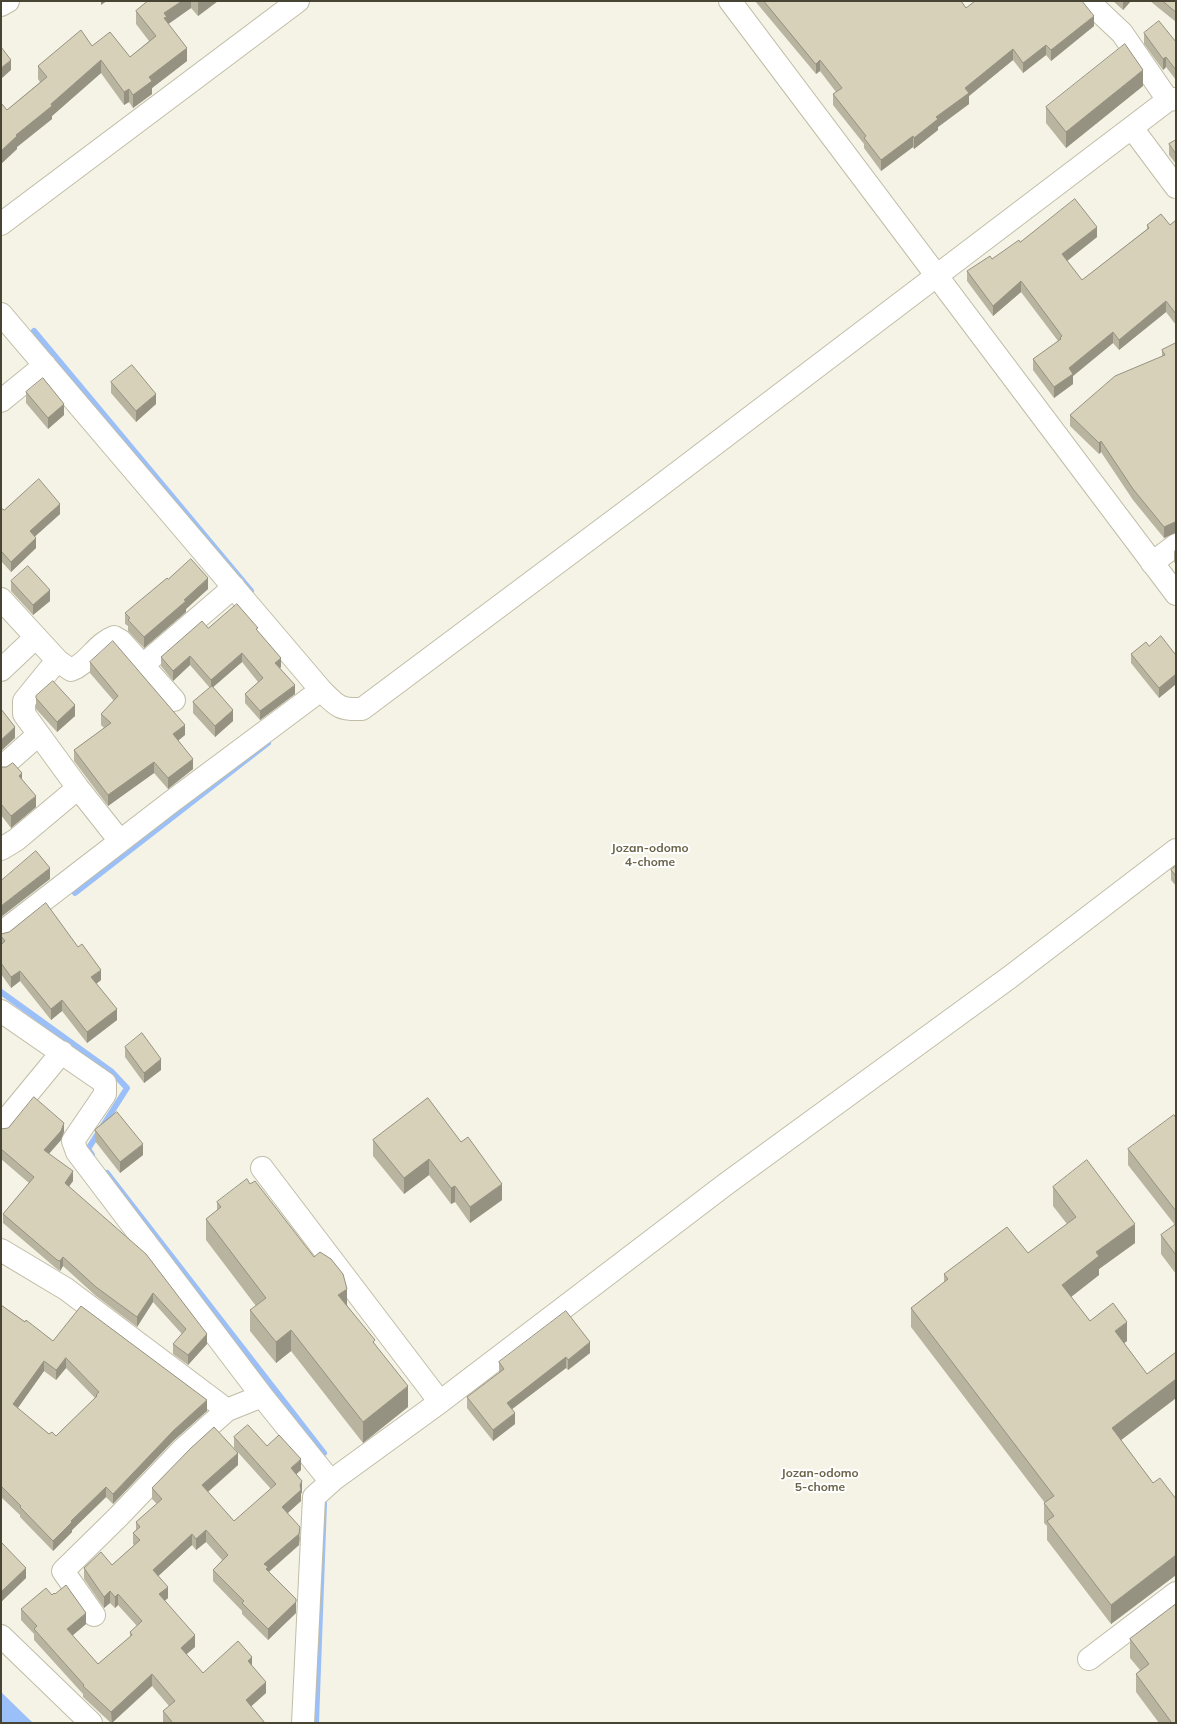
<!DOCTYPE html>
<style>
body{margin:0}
#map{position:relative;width:1177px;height:1724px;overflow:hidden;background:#f4f3e5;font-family:Mulish,sans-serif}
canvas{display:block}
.frame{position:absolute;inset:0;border:2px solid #484434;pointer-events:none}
</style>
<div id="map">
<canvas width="1177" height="1724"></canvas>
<div class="frame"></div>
</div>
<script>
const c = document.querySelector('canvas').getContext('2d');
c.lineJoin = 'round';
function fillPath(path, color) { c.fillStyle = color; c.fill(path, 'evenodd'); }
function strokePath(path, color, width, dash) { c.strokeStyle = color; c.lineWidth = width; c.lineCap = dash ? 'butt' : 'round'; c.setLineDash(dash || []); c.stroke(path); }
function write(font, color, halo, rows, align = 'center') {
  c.font = font + ' Mulish,sans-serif'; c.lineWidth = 4; c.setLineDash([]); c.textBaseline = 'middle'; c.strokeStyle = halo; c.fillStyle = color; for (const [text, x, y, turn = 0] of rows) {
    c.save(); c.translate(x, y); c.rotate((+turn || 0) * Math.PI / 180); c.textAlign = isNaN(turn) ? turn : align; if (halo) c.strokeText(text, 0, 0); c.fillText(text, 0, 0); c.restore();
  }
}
const water = new Path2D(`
 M1 1692 33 1723H1Z`);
const stream = new Path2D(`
 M34 331 251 591
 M75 893 268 743
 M1 992 112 1072 127 1088 88 1149 92 1155
 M107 1173 324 1453
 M316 1723 324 1503`);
const minor = new Path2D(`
 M730 1 1176 594
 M1088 1 1122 33 1168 100
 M1 5 8 1
 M1132 128 1176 187
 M1 224 298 1
 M1 314 321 690C337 706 339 710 362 709L648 495 1168 100 1176 99
 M1 401 45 365
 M1152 563 1176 545
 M1 599 58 661 50 669 24 701V714L78 788 120 841
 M58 661 71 670C88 664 97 643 114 637L121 641 174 700
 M143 665 234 587
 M1 670 36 637
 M3 766 38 735
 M1 849 16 840 78 788
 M1 933 171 802 321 690
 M1 1011 105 1083V1094L73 1141 77 1152 262 1396 331 1482
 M1 1126 62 1052
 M262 1168 440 1402
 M1 1250 66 1289 227 1410
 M94 1615 63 1571 118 1517 182 1450 227 1410 262 1396
 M1 1636 91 1723
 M1089 1659 1176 1593
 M303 1723 314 1497 334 1479 440 1402 726 1184 1010 977 1176 850`);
const wall = new Path2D(`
 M148 1H218L198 16 191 8 168 24 187 61 152 88V94L133 108 129 102 124 105 101 73 52 116V119L17 147V149L1 164V103L7 110 40 82 38 79V66L92 46 130 57 149 41 136 24V11Z
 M755 1H961L966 8 1094 26 1051 61 1046 55 1023 73 1013 60 969 96V104L938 127V130L914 149 913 147 881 171 864 148V144L833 105V94L836 92 820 71 816 74Z
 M1113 1H1131L1123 10Z
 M1150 1H1176V22Z
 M1144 33 1176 42V80L1166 67 1163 70 1144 44Z
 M1143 86 1066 148 1046 123V107Z
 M1176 140V164L1169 155V144Z
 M1176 220V325L1166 312 1119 350 1113 343 1073 376V384L1054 398 1033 370V359L1058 341 1021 292 993 316 967 281V271L992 259 1020 242 1097 237 1067 261 1082 280 1147 229V225H1170Z
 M1176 343V533H1175L1164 538 1133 500 1101 452 1099 454 1070 426V415L1162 356V350Z
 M111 382 156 404 136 422 111 393Z
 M26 392 64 415 48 429 26 403Z
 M1 508 4 510 60 514 35 536 36 548 11 572 1 561Z
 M1176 549V564L1174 562V551Z
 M168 579 208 589 186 609V612L144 648 128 631V626L125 624V613Z
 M11 581 50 601 33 615 11 591Z
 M208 628 258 632 281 667 280 668 295 694 260 720 245 703V694L258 682 242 662 213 687 233 721 215 737 193 713V702L210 688 190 665 173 681 161 666V657Z
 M1149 646 1175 654 1176 653V684L1159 698 1131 663V654Z
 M90 662 185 735 178 740 193 769 168 789 154 773 108 806 74 761V750L104 728 101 725V714L114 701 90 673Z
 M36 696 75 716 57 732 36 709Z
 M1 767 22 779 36 807 11 828 1 815Z
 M1176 866V886L1171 880V870Z
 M1 934 101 980 96 984 117 1020 87 1043 62 1011 51 1020 20 981 11 988 1 974Z
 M125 1047 161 1070 144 1083 125 1057Z
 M428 1098 502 1200 470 1223 455 1202 451 1204 429 1175 404 1194 373 1156V1140Z
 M1176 1118V1274L1161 1254V1235L1175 1225 1128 1165V1149Z
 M1 1129 64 1132 61 1140 49 1154 73 1181 69 1186 207 1344 188 1365 173 1354V1344L182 1334 153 1302 137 1327 96 1296 63 1266 60 1271 57 1269 3 1223V1214L29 1183 1 1159Z
 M95 1130 143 1155 120 1173 95 1141Z
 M1053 1187 1135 1243 1099 1269V1275L1071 1297 1090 1321 1127 1341 1124 1343 1147 1374 1176 1352V1398L1121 1440 1153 1483 1176 1499V1575L1111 1624 1047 1540V1526L1044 1523V1503H1045L911 1327V1308L944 1282V1274L1028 1253 1067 1224 1053 1206Z
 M217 1202 347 1305 375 1344 408 1407 363 1443 291 1351 276 1363 250 1331V1310L256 1306 206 1240V1219L217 1210Z
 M1 1305 53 1341 207 1411 173 1441 113 1504 106 1497 72 1530V1532L53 1551 20 1517V1515L1 1497ZM66 1368 95 1398 56 1436 49 1434 17 1408 44 1371 56 1380Z
 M590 1353 568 1370 566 1368 512 1409 515 1424 493 1441 467 1408V1397L499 1373V1362Z
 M234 1437 267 1446 301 1470 296 1474 302 1492 301 1494V1501L288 1513 300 1538 299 1545 269 1572 296 1613 268 1640 242 1614V1611L213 1581V1570L222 1560 206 1542 196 1550 192 1545 158 1576 168 1598 164 1601 195 1647 186 1654 203 1673 252 1666 266 1693 251 1706 265 1723H163V1711L169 1706 152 1686 111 1723 83 1697V1694L34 1640V1634L21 1620V1609L52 1595 86 1624 72 1636 98 1664 130 1637V1632L137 1626 118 1605 115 1608 110 1603 104 1608 84 1579V1568L112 1565 134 1545 133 1544V1533L136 1530V1522L157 1504 152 1499V1488L238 1465 208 1492 234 1521 271 1489 234 1448Z
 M1 1542 26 1578 2 1601 1 1600Z
 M1176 1604V1723H1159L1136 1692V1674L1140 1670 1130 1658V1639Z`);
const shadedWall = new Path2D(`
 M101 1H107L101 5Z
 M182 1H191V8L167 25 164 32V13Z
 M200 1H218L198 16V3Z
 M1123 1H1131L1123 10Z
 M1094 16V26L1051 61V50Z
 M1046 45V55L1023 73V63Z
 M187 48V61L152 88V94L133 108V95L149 77Z
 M1013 49V60L969 96V104L938 127V130L914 149V138L965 88Z
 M1166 57V67L1163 70V59Z
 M11 60V70L1 79V68Z
 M101 60V73L52 116V119L17 147V149L1 164V151L16 135Z
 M820 60V71L816 74V64Z
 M1143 70V86L1066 148V132Z
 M129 89V102L124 105V92Z
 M913 136V147L881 171V160Z
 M1097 227V237L1062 265V254Z
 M1021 281V292L993 316V306Z
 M1166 301V312L1119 350V340Z
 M1113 332V343L1073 376V384L1054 398V387L1069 368Z
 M156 394V404L136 422V411Z
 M64 404V415L48 429V418Z
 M1101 441V452L1099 454V443Z
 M60 504V514L30 541V531Z
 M1175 522V533L1164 538V527Z
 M36 538V548L11 572V562Z
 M208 578V589L186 609V612L144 648V637Z
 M50 590V601L33 615V605Z
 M242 653V662L211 689V680Z
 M190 656V665L173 681V671Z
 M281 658V667L275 672V663Z
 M1176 674V684L1159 698V688Z
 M295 685V694L260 720V711Z
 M75 705V716L57 732V722Z
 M233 710V721L215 737V726Z
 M185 725V735L173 745V734Z
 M15 727V738L1 751V740Z
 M193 759V769L168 789V778Z
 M154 762V773L108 806V795Z
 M22 773V785L19 776Z
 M36 796V807L11 828V816Z
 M50 868V879L1 917V906Z
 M101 970V980L91 988V977Z
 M20 971V981L11 988V977Z
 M62 1000V1011L51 1020V1009Z
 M117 1009V1020L87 1043V1032Z
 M161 1059V1070L144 1083V1073Z
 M64 1123V1132L61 1140 44 1159V1150Z
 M143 1144V1155L120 1173V1162Z
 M429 1159V1175L404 1194V1178Z
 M73 1171V1181L65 1192V1183Z
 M502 1184V1200L470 1223V1207Z
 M455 1186V1202L451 1204V1188Z
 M1135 1224V1243L1099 1269V1275L1062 1304V1285L1096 1252Z
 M63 1257V1266L60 1271V1261Z
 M347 1289V1309L338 1295Z
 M153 1293V1302L137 1327V1317Z
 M1127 1322V1341L1115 1350V1331Z
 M291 1330V1351L276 1363V1342Z
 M207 1334V1344L188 1365V1355Z
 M590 1342V1353L568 1370V1360Z
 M566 1357V1368L507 1413V1403Z
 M66 1358V1368L56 1380V1370Z
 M44 1361V1371L13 1415V1404Z
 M1176 1379V1398L1112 1447V1428Z
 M408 1386V1407L363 1443V1422Z
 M207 1400V1411L173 1441 113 1504V1494L173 1431Z
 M515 1413V1424L493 1441V1430Z
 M238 1453V1465L202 1497V1485Z
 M301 1459V1470L291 1479V1468Z
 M302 1481V1492L301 1494V1501L282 1518V1507Z
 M106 1487V1497L72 1530V1532L53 1551V1541L71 1521Z
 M300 1527 299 1545 266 1574 264 1564Z
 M206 1530V1542L196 1550V1539Z
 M192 1534V1545L153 1581V1570Z
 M1176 1555V1575L1111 1624V1605Z
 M26 1568V1578L2 1601V1591Z
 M168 1587V1598L159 1606V1594Z
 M110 1591V1603L104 1608V1597Z
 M118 1594V1605L115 1608V1597Z
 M296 1599V1613L268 1640V1629Z
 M86 1613V1624L67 1640V1629Z
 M195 1635V1647L181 1659V1648Z
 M252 1657V1668L248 1661Z
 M152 1674V1686L112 1723 111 1712Z
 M266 1682V1693L246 1711V1700Z`);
const building = new Path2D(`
 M148 1H182L164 13 167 17 164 18 187 48 149 77 152 81 133 95 129 89 124 92 101 60 51 104 52 106 16 135 17 136 1 151V103L7 110 47 77 38 66 81 30 92 46 110 32 130 57 156 36 136 11Z
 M764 1H961L966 8 975 1H1082L1094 16 1051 50 1046 45 1023 63 1013 49 965 88 969 93 936 117 938 119 914 138 913 136 881 160 864 138 866 136 833 94 842 88 820 60 816 64Z
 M1163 1H1176V12Z
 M1159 21 1176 42V70L1166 57 1163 59 1144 33Z
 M1125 44 1143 70 1066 132 1046 107Z
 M1 47 11 60 1 68Z
 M1176 140V154L1169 144Z
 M1075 199 1097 227 1062 254 1082 280 1149 228 1147 225 1161 214 1170 225 1176 220V314L1166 301 1119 340 1113 332 1069 368 1073 374 1054 387 1033 359 1061 339 1060 338 1062 336 1021 281 993 306 967 271 990 256 992 259 1019 240 1020 242Z
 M1176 343V522H1175L1164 527 1133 489 1101 441 1099 443 1070 415 1115 376 1165 355 1162 350Z
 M132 365 156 394 136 411 111 382Z
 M43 378 64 404 48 418 26 392Z
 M39 479 60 504 30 531 36 538 11 562 1 551V508L4 510Z
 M191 559 208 578 184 600 186 601 144 637 128 620 130 618 125 613 167 578 168 579Z
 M28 566 50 590 33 605 11 581Z
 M237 604 258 628 256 629 281 658 275 663 295 685 260 711 245 694 263 678 242 653 211 680 190 656 173 671 161 657 202 621 208 628Z
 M1161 636 1175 654 1176 653V674L1159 688 1131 654 1146 642 1149 646Z
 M113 641 185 725 173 734 193 759 168 778 154 762 108 795 74 750 111 723 101 714 118 696 90 662Z
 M53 681 75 705 57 722 36 698V696Z
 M212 686 233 710 215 726 193 702Z
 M1 709 15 727 1 740Z
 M13 763 22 773 19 776 36 796 11 816 1 804V767H6Z
 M36 851 50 868 1 906V881Z
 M1176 866V876L1171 870Z
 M46 903 78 947 82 944 101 970 91 977 117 1009 87 1032 62 1000 51 1009 20 971 11 977 1 963V945L5 941 1 936V934L9 932Z
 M142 1033 161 1059 144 1073 125 1047Z
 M34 1097 64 1123 61 1131 44 1150 73 1171 65 1183 146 1254 207 1334 188 1355 173 1344 186 1329 153 1293 137 1317 96 1287 63 1257 60 1261 57 1260 3 1214 34 1177 1 1149V1129L8 1128Z
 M428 1098 461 1142 468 1137 502 1184 470 1207 455 1186 451 1188 429 1159 404 1178 373 1140Z
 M117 1112 143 1144 120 1162 95 1130Z
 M1174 1115 1176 1118V1211L1128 1149Z
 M1087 1160 1135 1224 1096 1252 1099 1256 1062 1285 1090 1321 1113 1303 1127 1322 1115 1331 1147 1374 1176 1352V1379L1112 1428 1153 1483 1160 1478 1176 1499V1555L1111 1605 1047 1521 1054 1516 1044 1503 1054 1496 911 1308 948 1279 944 1274 1007 1227 1028 1253 1076 1217 1053 1187Z
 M247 1179 250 1184 255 1181 314 1257 320 1252 331 1259 343 1274 347 1289 338 1295 375 1340 373 1342 408 1386 363 1422 291 1330 276 1342 250 1310 266 1298 206 1219 221 1207 217 1202Z
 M1176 1224V1255L1161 1235Z
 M1 1305 25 1322 26 1320 53 1341 81 1306 207 1400 173 1431 113 1494 106 1487 71 1521 72 1522 53 1541 20 1507 21 1506 1 1486ZM66 1358 99 1392 96 1395 97 1396 56 1436 52 1432 49 1434 13 1404 44 1361 56 1370Z
 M566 1311 590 1342 568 1360 566 1357 507 1403 515 1413 493 1430 467 1397 504 1369 499 1362Z
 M248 1425 267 1446 279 1435 301 1459 291 1468 302 1481 300 1485 301 1490 282 1507 300 1527 299 1534 264 1564 268 1567 266 1569 296 1599V1602L268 1629 242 1603 244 1601 213 1570 228 1555 206 1530 196 1539 192 1534 153 1570 168 1587 159 1594 195 1635 181 1648 203 1673 238 1641 252 1657 248 1661 266 1682 246 1700 265 1723H173L163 1711 175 1701 152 1674 111 1712 83 1686 84 1685 34 1629 37 1626 21 1609 46 1588 52 1595 54 1593 55 1594 66 1585 86 1613 67 1629 98 1664 132 1635 130 1632 142 1621 118 1594 115 1597 110 1591 104 1597 84 1568 101 1552 112 1565 140 1540 133 1533 140 1527 136 1522 162 1499 152 1488 191 1448 214 1427 238 1453 202 1485 234 1521 276 1484 234 1437Z
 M1 1542 26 1568 2 1591 1 1589Z
 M1176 1604V1723H1172L1136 1674 1149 1664 1130 1639Z`);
const neighbourhoodNames = [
 ["Jozan-odomo",650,848],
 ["4-chome",650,862],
 ["Jozan-odomo",820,1473],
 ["5-chome",820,1487]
];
fillPath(water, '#9bbff8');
strokePath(stream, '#9bbff8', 6);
strokePath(minor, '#c1bda7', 24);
strokePath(minor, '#fff', 22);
fillPath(wall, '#b9b49f');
fillPath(shadedWall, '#969282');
fillPath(building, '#d7d1b9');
strokePath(building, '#969282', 1);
write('bold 12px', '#6c654a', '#fff', neighbourhoodNames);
</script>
